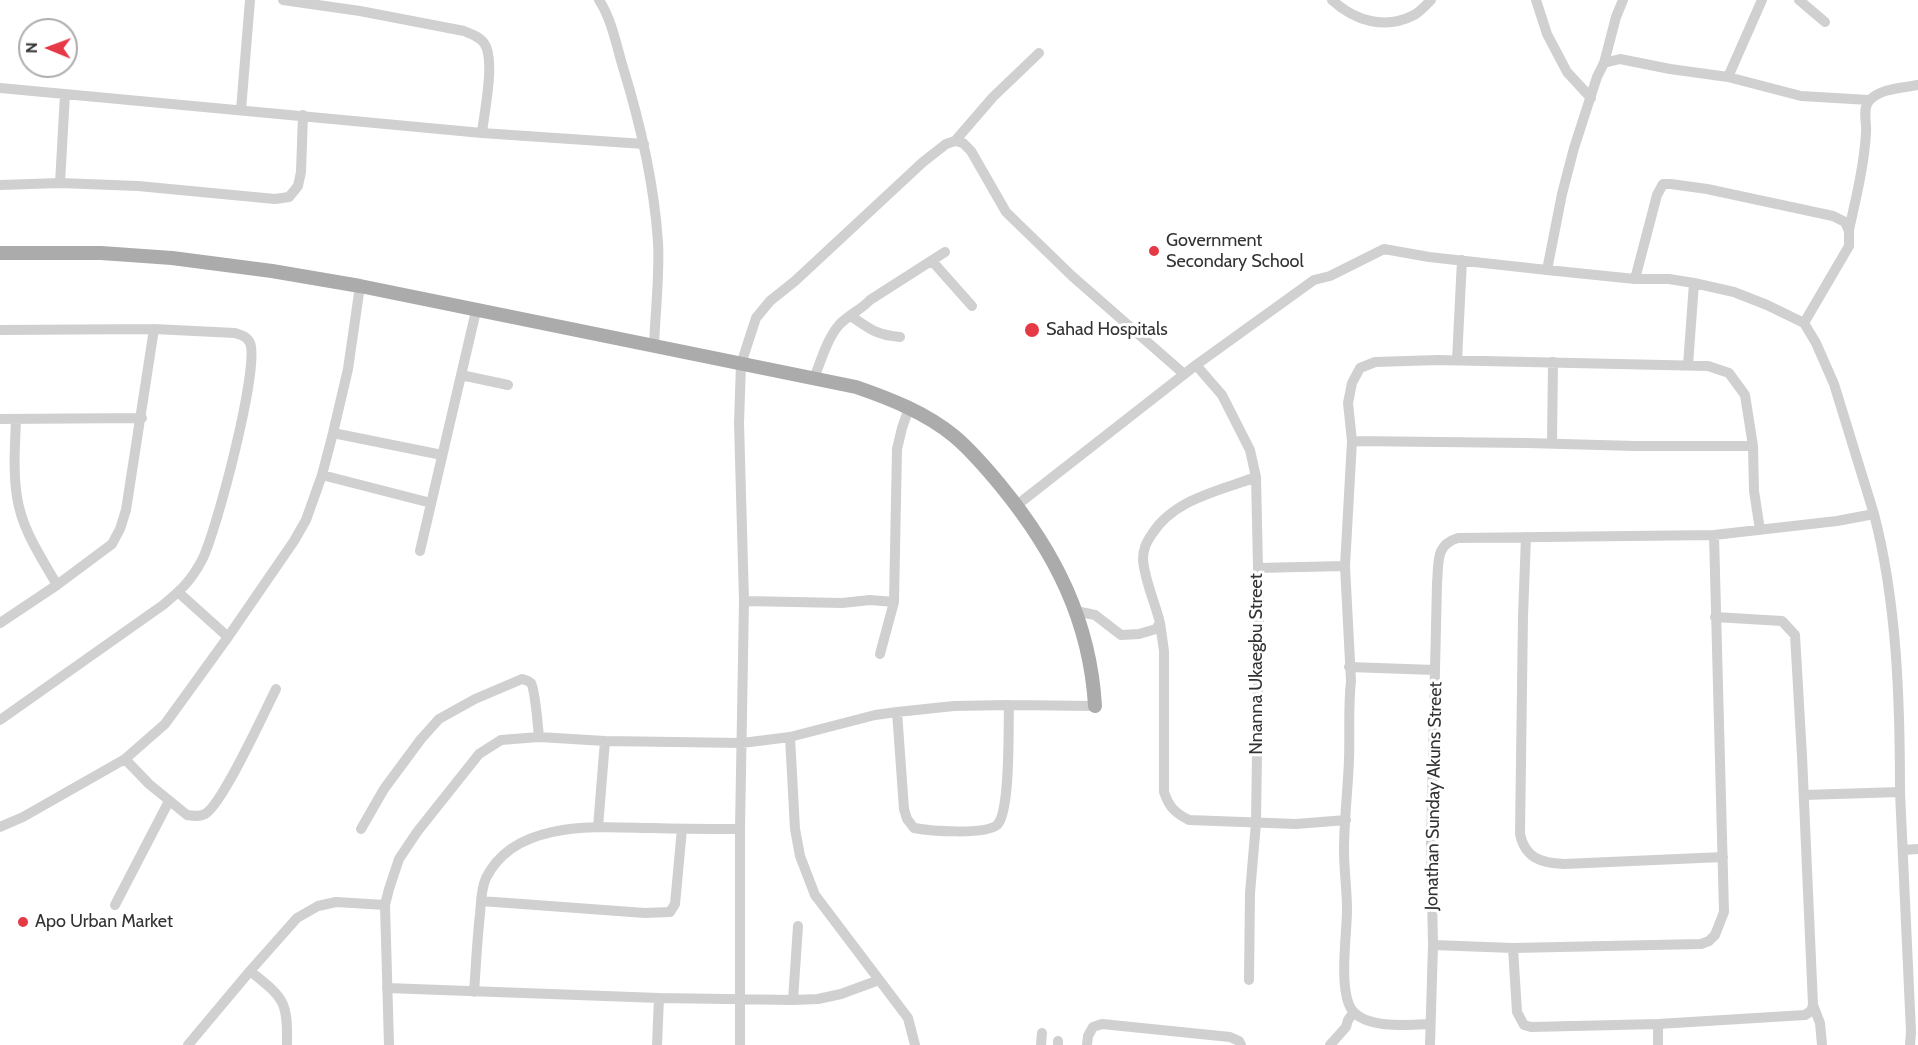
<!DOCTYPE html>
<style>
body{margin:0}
#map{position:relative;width:1918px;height:1045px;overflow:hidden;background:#fff;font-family:Cabin,sans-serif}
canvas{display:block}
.north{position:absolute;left:18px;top:18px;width:60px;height:60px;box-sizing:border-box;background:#fff;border:2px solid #adadad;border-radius:50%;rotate:271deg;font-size:16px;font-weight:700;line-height:24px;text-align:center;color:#333}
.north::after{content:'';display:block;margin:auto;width:21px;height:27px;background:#e63946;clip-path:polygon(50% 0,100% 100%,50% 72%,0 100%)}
</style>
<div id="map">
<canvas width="1918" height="1045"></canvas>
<div class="north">N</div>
</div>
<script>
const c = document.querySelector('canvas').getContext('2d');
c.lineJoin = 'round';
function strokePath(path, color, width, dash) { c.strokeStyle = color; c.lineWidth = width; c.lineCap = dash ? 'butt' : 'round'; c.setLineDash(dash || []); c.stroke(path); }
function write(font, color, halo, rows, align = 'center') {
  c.font = font + ' Cabin,sans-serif'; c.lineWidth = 6; c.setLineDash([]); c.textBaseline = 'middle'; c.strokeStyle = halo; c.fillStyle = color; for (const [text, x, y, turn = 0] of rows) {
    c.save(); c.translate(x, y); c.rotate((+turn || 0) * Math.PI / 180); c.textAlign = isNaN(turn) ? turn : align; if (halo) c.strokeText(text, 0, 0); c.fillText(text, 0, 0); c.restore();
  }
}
const minor = new Path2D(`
 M283 0 360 11 464 31C471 34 479 36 484 43 496 59 484 113 482 133
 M599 0C611 18 616 43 622 64 640 122 654 182 658 242 660 275 655 314 654 347
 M1332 0C1355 21 1385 30 1414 15 1420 12 1426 5 1431 0
 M1536 0 1547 34 1567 72 1591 98
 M1799 0 1825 22
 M1604 63 1620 59 1670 69 1728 77 1801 96 1869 100
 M1728 77 1762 0
 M0 88 482 133 644 144
 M241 110 250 0
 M955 141 993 97 1039 53
 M60 183 65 94
 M0 185 60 183 138 186 275 199 289 197 298 186 301 172 303 115
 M1849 230C1856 198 1864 166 1866 133 1867 123 1862 109 1869 101 1880 88 1903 88 1918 85
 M932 261 972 306
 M1547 270 1562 194 1574 148 1597 77 1604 63 1616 17 1623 0
 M1635 279 1657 195 1663 184H1671L1707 189 1833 216 1845 222 1849 231V246L1804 323
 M851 316C870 329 876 335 900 337
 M0 330 154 329 235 333C241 335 247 336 250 343 260 367 216 533 202 560 191 581 181 590 163 605L0 720
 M1457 360 1462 260
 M1196 365 1222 395 1250 450 1256 477 1259 613 1256 823 1250 893 1249 980
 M1688 365 1694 283
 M461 375 508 385
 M814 378C821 361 827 339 839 325 848 315 861 310 870 300L945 252
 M0 419 142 418
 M16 419C15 445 13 472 17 497 22 530 41 557 57 585
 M333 433 442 455
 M1352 441 1527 443 1635 446H1753
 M1552 443 1553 362
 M322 475 431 503
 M1017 505 1196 365 1314 280 1330 276 1384 249 1429 257 1547 270 1635 279H1669L1694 283 1734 292 1767 305 1804 323 1816 343 1834 384 1874 514 1837 521 1714 535 1458 538C1435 545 1439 562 1437 583L1431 844 1433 945 1430 1045
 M1526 537 1523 616 1520 834C1525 858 1541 863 1564 864L1723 857
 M420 551 476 311
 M1258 568 1345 566
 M178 592 228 637
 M744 601 842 603 870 600 894 602
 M1076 611 1095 615 1121 635 1139 634 1156 629 1160 623C1155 602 1145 582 1143 560 1143 549 1146 543 1152 534 1174 499 1219 491 1256 477
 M0 623 57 585 112 544 120 529 126 510 154 329
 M1160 623 1164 651V792C1169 807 1175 813 1189 820L1296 824 1346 820
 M880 654 894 602 897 449 902 428 909 408
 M1349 667 1435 670
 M897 712 904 809 907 819 914 828C930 831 985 835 997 825 1011 812 1008 726 1009 705
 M790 737 795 829 800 856 815 895 908 1018 915 1045
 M125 759 149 784 187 815C193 816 199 817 205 814 222 805 265 711 276 689
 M1900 792 1911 1032 1910 1045
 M1804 795 1900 792C1900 701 1897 602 1874 514
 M0 827 23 817 125 759 165 724 228 637 294 541 306 520 322 475 333 433 348 369 360 286
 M598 827 605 741
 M361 829 384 789 421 739 439 719 475 699 522 679C525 680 528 680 531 683 535 689 538 727 539 737
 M1903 850 1918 849
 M481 901 645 913 670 912 675 904 682 829
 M115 905 169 801
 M1433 945 1513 948 1517 1012 1524 1025 1531 1027 1658 1024 1805 1015 1811 1011 1813 1005 1802 756 1795 635 1782 621 1715 617
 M1513 948 1701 944 1709 941 1715 935 1724 912 1714 535
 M250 971C283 998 288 999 287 1045
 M387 988 659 998 793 1000 818 999 841 994 879 980
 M474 992C476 966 477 940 480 914 481 903 481 889 486 878 515 819 598 827 652 828 682 829 711 829 740 829
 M793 1000 798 926
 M1813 1005 1820 1023 1822 1045
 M1430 1024C1409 1025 1366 1029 1352 1010 1338 990 1347 934 1347 910 1347 890 1344 870 1344 850 1344 820 1348 789 1349 759 1350 733 1348 707 1351 681L1345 566 1352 441 1348 403 1352 383 1360 368 1375 362 1438 360 1708 366 1729 373 1745 395 1753 446 1754 491 1760 530
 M1658 1024V1045
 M188 1045 250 971 297 918 318 906 336 902 385 905
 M389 1045 385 905 389 889 399 859 417 832 479 754 501 740 539 737 605 741 742 743 790 737 875 715 897 712 954 706 1009 705 1095 706
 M657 1045 659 998
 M740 1045V829L744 601 739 423 741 364 756 318 770 301 795 281 923 162 946 144 955 141 963 143 971 151 1006 212 1072 276 1184 374
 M1041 1045 1042 1033
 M1058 1045V1041
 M1087 1045 1088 1036 1093 1027 1102 1024 1230 1037 1239 1041 1241 1045
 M1330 1045 1346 1027 1348 1020 1354 1012`);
const major = new Path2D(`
 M0 253H101L172 258 272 271 360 286 856 387C891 399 926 413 954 436 972 451 987 469 1001 486 1055 552 1090 621 1095 706`);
const markers = [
 [1154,251,6,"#e63946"],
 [1032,330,8,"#e63946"],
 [23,922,6,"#e63946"]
];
const poiNames = [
 ["Government",1166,241],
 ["Secondary School",1166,262],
 ["Sahad Hospitals",1046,330],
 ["Apo Urban Market",35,922]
];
const streetNames = [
 ["Nnanna Ukaegbu Street",1257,664,-90],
 ["Jonathan Sunday Akuns Street",1434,796,-89]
];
strokePath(minor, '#d0d0d0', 10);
strokePath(major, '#ababab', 14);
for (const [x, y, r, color] of markers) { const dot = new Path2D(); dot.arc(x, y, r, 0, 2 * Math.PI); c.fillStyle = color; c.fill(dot); strokePath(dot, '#fff', 2); }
write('18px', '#333', '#fff', poiNames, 'left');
write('18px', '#333', '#fff', streetNames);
</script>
